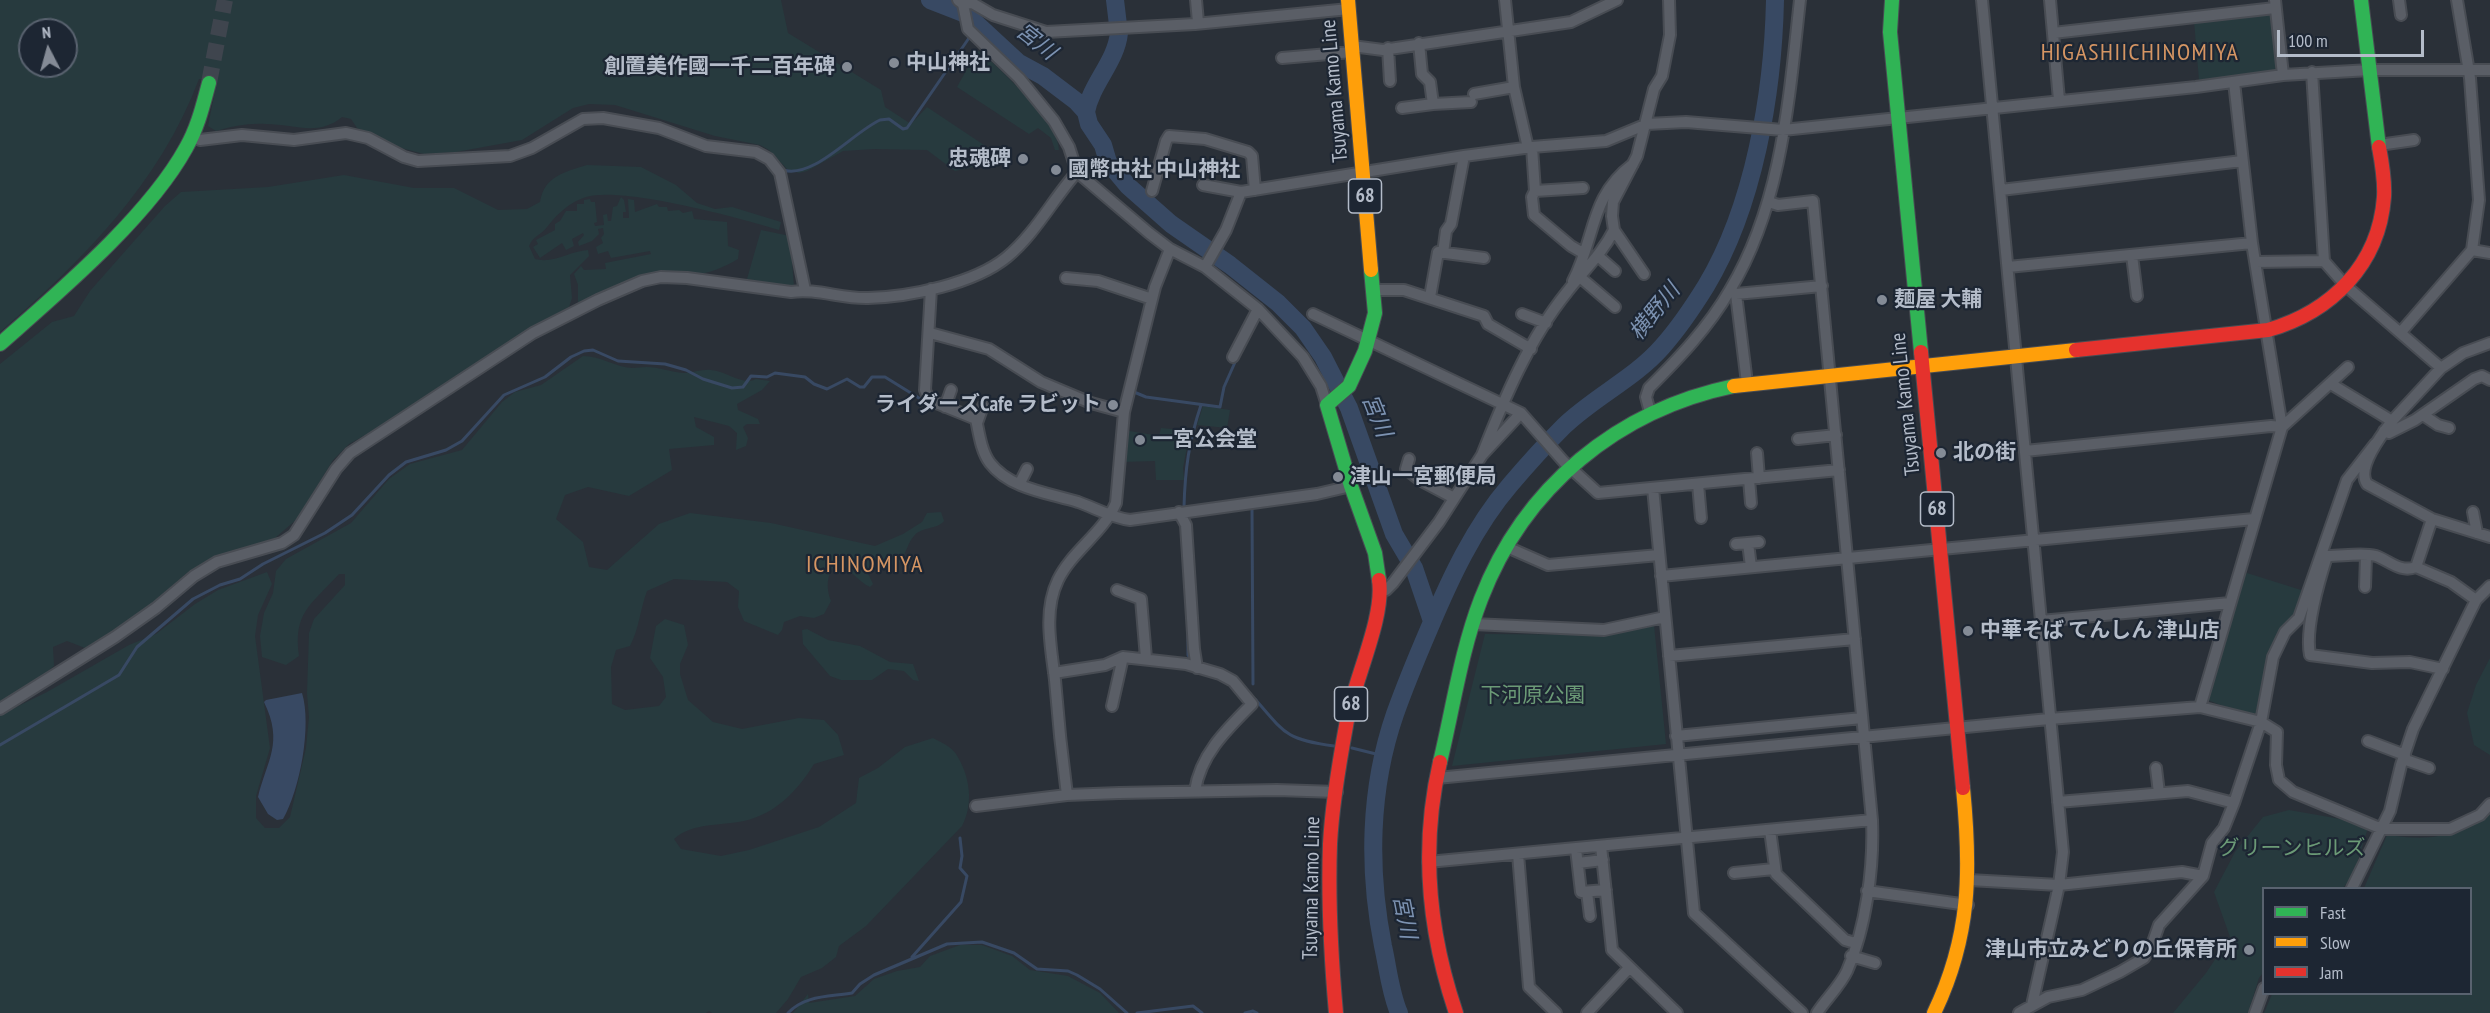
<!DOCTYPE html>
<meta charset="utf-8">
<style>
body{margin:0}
#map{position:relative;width:2490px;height:1013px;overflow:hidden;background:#2a3038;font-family:"PT Sans Narrow",sans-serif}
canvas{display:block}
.legend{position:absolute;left:2262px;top:887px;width:210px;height:108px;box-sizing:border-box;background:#1d2633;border:2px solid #59626f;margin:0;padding:8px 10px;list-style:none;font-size:18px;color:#b4bcc9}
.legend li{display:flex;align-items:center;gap:12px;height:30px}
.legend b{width:30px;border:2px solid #59626f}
.north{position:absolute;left:18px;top:18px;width:60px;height:60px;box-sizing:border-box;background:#1d2633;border:2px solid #59626f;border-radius:50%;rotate:354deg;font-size:16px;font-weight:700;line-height:24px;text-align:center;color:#b4bcc9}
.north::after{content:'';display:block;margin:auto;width:21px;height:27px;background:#848b96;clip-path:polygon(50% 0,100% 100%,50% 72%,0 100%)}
.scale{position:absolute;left:2277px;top:30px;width:147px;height:27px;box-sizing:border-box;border:3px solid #b4bcc9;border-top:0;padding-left:8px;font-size:18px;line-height:21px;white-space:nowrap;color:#b4bcc9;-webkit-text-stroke:4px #1d2633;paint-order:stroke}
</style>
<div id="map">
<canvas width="2490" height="1013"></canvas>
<ul class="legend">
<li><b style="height:8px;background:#30b455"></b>Fast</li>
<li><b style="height:8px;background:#ff9f0a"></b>Slow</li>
<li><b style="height:8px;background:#e5322d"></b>Jam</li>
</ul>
<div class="north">N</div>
<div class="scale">100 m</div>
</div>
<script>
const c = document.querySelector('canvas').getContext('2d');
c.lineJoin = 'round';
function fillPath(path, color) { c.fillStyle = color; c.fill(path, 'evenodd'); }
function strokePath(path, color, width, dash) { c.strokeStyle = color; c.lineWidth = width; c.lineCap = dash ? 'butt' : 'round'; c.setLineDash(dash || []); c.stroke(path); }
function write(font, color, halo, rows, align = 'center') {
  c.font = font + ' "PT Sans Narrow","Noto Sans JP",sans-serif'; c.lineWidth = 4.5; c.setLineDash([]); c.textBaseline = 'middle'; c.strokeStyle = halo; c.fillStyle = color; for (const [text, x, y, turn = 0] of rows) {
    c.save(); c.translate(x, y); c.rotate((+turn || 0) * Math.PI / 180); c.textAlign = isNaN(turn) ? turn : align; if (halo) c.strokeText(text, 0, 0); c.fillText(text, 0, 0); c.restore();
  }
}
const green = new Path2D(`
 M0 0H781L788 33 881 90 885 107 911 124 927 107 999 155 1000 159 997 162 955 171 927 150 874 149 843 151 807 171 799 173 787 169 769 150 760 145 715 136 615 105 589 104 573 108 522 140 456 152 424 154 401 148 357 128 351 119 342 117C318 137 294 124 266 124 248 123 233 126 216 131L208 126 217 81 199 79C160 183 82 261 0 332ZM30 30H66V66H30Z
 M2265 13 2272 16 2277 66 2272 72 2199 80 2194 21Z
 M977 51 981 52C1000 69 1060 125 1059 150H1055L1051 138 1038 128 1029 134 957 87Z
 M587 165 641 167 676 185 697 203 715 209 732 207 781 222 779 230C740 218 622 186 586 197 570 202 558 213 547 227 541 235 533 236 529 246L535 259C553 264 570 251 588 250L589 256 570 275 572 298 569 307 521 334 391 421 349 444 333 460 297 519 275 538 208 561 187 573 135 618 85 648 67 641 53 647 54 666 38 680 0 702V364L52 322 74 316 90 291 165 206 181 192 268 187 344 175 414 188H454L498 210 527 209 540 202C544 176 565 172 587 165Z
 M621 197 624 200 626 212H623V218H629L628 199 634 200 635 212 657 204 659 207H667L668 211 679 210 683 213 692 211 694 219 727 222 728 246 739 250 738 259C723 268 700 278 684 273L578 305V285L574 274 581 266 584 270 606 269 605 263 651 254 650 251 611 258 608 251 598 254 596 247 603 243 601 238 604 234 603 228 598 229 599 234 592 241 579 246 578 242 584 235 583 233 572 239 574 246 566 250 562 243 540 258 533 247 538 244 536 240 555 230V224L560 221 566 211H577V204H584V200L590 199 591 202H595L597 222 594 223 595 226 604 225 603 215 607 214 608 221H611L613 207 617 206Z
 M761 230 790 236 794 287 747 279Z
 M583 356C601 356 615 367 632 368 637 368 642 367 646 367 659 367 671 372 684 373 693 373 702 369 711 370 726 371 743 386 756 379L770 381 762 390 737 404 738 410 758 419 760 424H747L743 427 748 438 746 446 736 450 737 433 729 426 694 417 696 427 714 437V445L669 449 672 470 629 496 588 487 565 495 556 519 583 542 589 567 607 570 659 524 690 513 771 523 875 546 903 534 922 522 927 513 941 512 944 521C937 530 922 526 914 536 909 541 905 554 901 562L884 568 866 569 873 584 870 587C857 581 850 567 836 564 826 574 826 589 831 601L824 614 814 618 800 616 784 622 782 630 778 635 744 621 738 607 739 591 727 582 674 579 647 591C640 610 639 629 630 646L616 650 611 667 612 704 625 710 659 706 666 697 663 677 650 658 656 626 665 619 684 625 688 645 680 664V674L688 700 713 722 742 729 799 718 824 720 838 735 844 755 814 764C798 790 776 814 744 821 721 826 693 822 674 839L681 849 721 856 749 850 819 827 856 803 859 778 878 768 905 747 933 738C940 742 951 746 956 754 970 776 974 803 962 826L866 926 839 946 836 957 822 968 801 977 788 999 776 1013H712L709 1011 706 1013H0V715L47 692 129 645 156 634 195 604 218 590 267 572 272 584 258 615 255 636 270 748 256 796V818L265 828H279L290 817 306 748 309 717 307 693 309 633 314 619 345 585V574H339C311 605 293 612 299 656L286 665 262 657 260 636 264 613 273 593 276 571 286 559 351 523 389 479 410 464 462 450 502 402 515 392 541 385Z
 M1203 406 1230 410 1227 428 1197 425Z
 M1161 428 1190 431 1183 468 1184 480H1156L1155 461 1121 462 1124 430 1159 436Z
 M2247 573 2301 590 2303 594 2295 616 2281 631 2268 656 2256 713 2247 715 2205 699 2243 576Z
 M1654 625 1666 744 1452 766 1485 634 1606 635Z
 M807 629 828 640 860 646 890 662 913 664 919 681 913 680 904 671 888 669 872 680H841L830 676 803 644 802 630Z
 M2490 658V755L2474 745 2467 713 2476 685Z
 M2289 810 2369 824 2354 874 2343 888H2264L2263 973 2259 978 2248 1013H2173L2206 973 2230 937 2214 892 2235 852 2263 817Z
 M2490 813V1013H2264L2272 994H2470V888H2364L2387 835C2432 841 2451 838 2490 813Z
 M960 945H982L1012 956 1030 970 1068 976 1100 993 1119 1013H793L808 994 809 1003 855 996 874 979 897 971 920 967 930 956Z`);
const water = new Path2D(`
 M302 693C312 725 300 790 283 819L277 820 268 814 258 797C267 760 284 743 264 702L266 700Z`);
const stream = new Path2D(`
 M783 170C814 179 852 133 880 120L889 119 903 129 907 128 969 38
 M1134 392 1146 397 1220 407 1224 387 1236 360
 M1184 507C1185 469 1189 441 1201 405
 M1252 508 1253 684
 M1188 633V655L1192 662
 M1255 699C1286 735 1286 739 1334 746
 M0 745 119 675 137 647 193 599 220 585 240 579 263 564 325 533 352 515 389 475 406 462 446 450 462 441 504 395 545 377 571 357 584 351 593 350 618 361 665 364 686 370 703 379 732 388 743 387 751 376 767 377 775 373 805 377 814 384 827 389 847 379 860 387H864L872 377H885L927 403
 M1352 748 1384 756
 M912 957 961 902 967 876 960 868 962 856 960 838
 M788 1013C805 995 829 997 852 993L860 984 874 975 947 944 982 942 1014 953 1037 969 1068 971 1077 975 1100 989 1127 1013
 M1137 1013 1193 1006 1202 1013
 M1245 1013 1253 1011 1257 1013`);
const river = new Path2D(`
 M930 0 966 14 1019 63 1043 76 1076 101 1086 112 1089 124 1103 145 1108 162 1128 186 1171 224 1230 265 1278 303 1303 328 1323 357 1349 408 1394 534 1414 568 1432 621
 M1115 0 1118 25
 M1086 112C1091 84 1116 62 1119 33
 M1399 1013C1390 992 1388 968 1383 946 1368 870 1369 789 1395 714 1405 686 1417 657 1429 629 1450 579 1474 527 1510 485 1527 465 1545 445 1564 426 1594 397 1635 378 1662 347 1678 329 1693 307 1706 286 1754 206 1773 93 1775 0`);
const secondaryTunnel = new Path2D(`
 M209 83 225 0`);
const street = new Path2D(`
 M958 0 963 4 968 29 1019 78 1054 121 1069 147 1077 172 1149 233 1170 249 1205 267 1258 309 1303 357 1321 386 1327 405
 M1196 0 1198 22
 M1505 0 1514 87 1528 148
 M1982 0 2063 852 2059 885 2032 1005
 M2050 0 2059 100
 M2275 0 2283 75
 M2399 0 2401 15
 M963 4 972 3 993 15 1046 32 1195 24 1349 9
 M2053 33 2275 8
 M1352 46 1383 50 1571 22 1617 0
 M1388 48 1390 81
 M1282 58 1352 52
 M2312 72 2324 261 2346 286 2441 368
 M1474 94 1514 87
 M1433 104 1471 102
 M1402 108 1433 104 1430 82 1422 74 1419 43
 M192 137 200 140 242 135 294 140 346 133 368 138 404 157 418 161 510 156 532 148 583 119 603 118 659 128 706 146 756 152 769 159 780 173 805 290
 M2379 145 2414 140
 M1532 147 1535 191 1532 197 1534 215 1571 246 1583 253
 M1203 185 1241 192
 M2001 190 2242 161
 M1152 191 1166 141 1169 136 1205 139 1248 152 1252 156 1255 190
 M1535 191 1583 188
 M1769 202 1778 205 1813 201 1872 820C1874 867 1866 928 1847 971 1840 986 1826 999 1817 1013
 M1614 230 1644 274
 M2472 250 2490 253
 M1443 253 1446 231 1451 224 1464 156
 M2132 255 2137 296
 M1598 256 1615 271
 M2256 262 2324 261
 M1205 267 1226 230 1241 192 1464 156 1532 147 1606 141 1647 124 1686 122 1783 130 2196 87 2283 75 2370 70H2490
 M2008 267 2252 243 2234 82
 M1066 278 1098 281 1152 299
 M1581 278 1615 307
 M1573 281C1596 237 1589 197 1633 164
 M931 289 925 390 929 400 976 419C979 433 981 451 990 463 1010 489 1049 493 1078 502 1095 508 1112 518 1130 520L1317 494 1351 486
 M1372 290H1404L1484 316 1488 324 1531 349
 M1730 291 1736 294 1822 286
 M1736 294 1747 383
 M1430 297 1438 252 1484 258
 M1313 314 1521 413 1564 462 1598 493 1839 470
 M1522 314 1546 323
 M2401 332 2472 250 2479 200 2470 78 2457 0
 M930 333 989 349 1041 382 1091 403 1124 412
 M1233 357 1258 309
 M2331 384 2392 421C2382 434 2356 468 2367 484L2432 519 2490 537
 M945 407 951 390
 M1650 412 1646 397 1649 388C1679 358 1708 328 1730 290 1782 204 1789 98 1800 0
 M2423 415 2438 425 2449 428
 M2392 421 2441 368 2463 353 2490 343
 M977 423 983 406
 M2384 431 2389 433 2415 420 2474 379 2482 376 2490 380
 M1798 439 1836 435
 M2025 451 2271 426 2282 427 2252 243
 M1757 453 1759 478
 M1482 455C1504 399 1529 339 1567 292 1583 271 1602 254 1614 230L1612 216 1613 202 1637 156 1654 89 1662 76 1670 35 1669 0
 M1409 459 1406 469 1420 480 1454 498
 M1749 479 1751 503
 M1020 483 1027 469
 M1698 484 1701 518
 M1653 488 1694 913 1802 1013
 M1179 512 1186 525 1194 649 1197 668
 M2473 512 2477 533
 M1748 543 1751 567
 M1736 544 1759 542
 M1507 547 1548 565 1659 555
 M2323 556C2339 557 2360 552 2376 556 2390 561 2400 573 2416 567L2451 582 2476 600
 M2327 556C2319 581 2305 630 2310 655L2372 663 2410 662 2443 669
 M2416 567 2432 519
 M1661 576 2254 519
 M2365 587 2366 556
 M1117 590 1141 599 1146 658
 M1381 591 1386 590 1393 583 1439 522 1482 455 1521 413
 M2041 621 2230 603
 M1473 624 1604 630 1665 617
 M1669 656 1855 639
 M1054 673 1105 665 1123 657 1186 664 1220 674 1233 681 1252 704C1227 729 1200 755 1195 791
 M1112 706 1123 657
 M2200 707 2282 427 2348 367
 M0 709 115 637 156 608 194 576 217 562 282 543 294 535 336 469 350 453 533 333 598 300 642 281 661 277 687 278 791 292C816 288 842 299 868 298 909 297 974 284 1007 257 1035 234 1053 199 1077 172
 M1676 736 1862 718
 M2368 741 2405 755
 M2403 759 2429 768
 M2156 768 2159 793
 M1437 778 2049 719 2200 707 2261 722 2277 732 2276 765 2279 780 2293 792 2382 829H2450L2480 815 2490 804
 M1067 795C1062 757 1058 719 1055 680 1051 647 1043 611 1058 580 1072 551 1103 533 1116 503L1124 412 1155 287 1170 249
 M2058 802 2188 791 2234 803
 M976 806 1067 795 1119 793 1277 790 1337 792
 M1770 830 1776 874 1845 940 1855 943
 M1601 846 1612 950 1677 1013
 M1576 849 1581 892 1606 890
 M1518 854 1529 987 1556 1013
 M1428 862 1872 820
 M1578 863 1603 860
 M1734 873 1774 869
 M1969 880 2059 885 2182 872 2203 876
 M2352 888 2390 811 2401 765 2413 729 2476 600 2490 586
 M1867 891 1968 905
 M1587 892 1590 916
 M1851 956 1875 963
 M1587 1013 1629 968
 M2019 1013 2048 997 2082 990 2120 972 2144 958 2152 945 2159 925 2203 876 2212 843 2224 828 2234 803 2261 722 2273 657 2285 632 2299 618 2347 480 2375 444
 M2255 1013 2264 988`);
const fast = new Path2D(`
 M1892 0 1890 32 1921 352
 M2361 0 2379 147
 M1371 270 1375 313 1365 351 1349 386 1327 405 1351 486 1375 553 1379 580
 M0 344C60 291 148 217 186 148 198 127 203 105 209 83
 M1440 762C1453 708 1461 651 1481 599 1524 487 1618 410 1734 386`);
const slow = new Path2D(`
 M1348 0 1371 270
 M1734 386 2076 350
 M1934 1013C1971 936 1971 871 1963 788`);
const jam = new Path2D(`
 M2076 350 2268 330C2331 312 2379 265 2384 197 2385 180 2382 163 2379 147
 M1921 352 1963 788
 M1440 762C1420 848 1428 930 1456 1013
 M1336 1013C1331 957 1328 900 1330 844 1332 805 1339 764 1346 726 1352 684 1385 619 1379 580`);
const markers = [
 [894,63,6,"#848b96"],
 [847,67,6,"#848b96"],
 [1023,159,6,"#848b96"],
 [1056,170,6,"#848b96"],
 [1882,300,6,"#848b96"],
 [1113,405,6,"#848b96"],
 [1140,440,6,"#848b96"],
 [1941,453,6,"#848b96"],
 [1338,477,6,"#848b96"],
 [1968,631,6,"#848b96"],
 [2249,950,6,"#848b96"]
];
const shields = [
 [1365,196,33],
 [1937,509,33],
 [1351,704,33]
];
const shieldNames = [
 ["68",1365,196],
 ["68",1937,509],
 ["68",1351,704]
];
const poiNames = [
 ["中山神社",906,63],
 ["創置美作國一千二百年碑",835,67,"right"],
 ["忠魂碑",1011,159,"right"],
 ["國幣中社 中山神社",1068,170],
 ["麺屋 大輔",1894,300],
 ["ライダーズCafe ラビット",1101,405,"right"],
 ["一宮公会堂",1152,440],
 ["北の街",1953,453],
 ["津山一宮郵便局",1350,477],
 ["中華そば てんしん 津山店",1980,631],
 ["津山市立みどりの丘保育所",2237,950,"right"]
];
const streetNames = [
 ["Tsuyama Kamo Line",1335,91,-95],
 ["Tsuyama Kamo Line",1906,404,-96],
 ["Tsuyama Kamo Line",1312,888,-89]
];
const parkNames = [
 ["下河原公園",1533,696],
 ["グリーンヒルズ",2292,849]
];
const waterNames = [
 ["宮川",1036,42,38],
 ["横野川",1655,312,-51],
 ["宮川",1376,416,68],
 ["宮川",1404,917,79]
];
const quarterNames = [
 ["HIGASHIICHINOMIYA",2140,53],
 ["ICHINOMIYA",865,565]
];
fillPath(green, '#273a3e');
fillPath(water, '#384963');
strokePath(stream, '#384963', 3);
strokePath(river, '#384963', 18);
strokePath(secondaryTunnel, '#3f454e', 16, [16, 8]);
strokePath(street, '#484c53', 14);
strokePath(fast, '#484c53', 16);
strokePath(slow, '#484c53', 16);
strokePath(jam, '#484c53', 16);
strokePath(street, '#5a5e66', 10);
strokePath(fast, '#30b455', 14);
strokePath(slow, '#ff9f0a', 14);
strokePath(jam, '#e5322d', 14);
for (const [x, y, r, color] of markers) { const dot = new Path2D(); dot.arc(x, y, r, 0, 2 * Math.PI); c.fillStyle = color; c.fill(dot); strokePath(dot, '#1d2633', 2); }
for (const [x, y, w] of shields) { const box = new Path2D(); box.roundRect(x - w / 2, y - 17, w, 34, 4.5); c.fillStyle = '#1d2633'; c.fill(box); strokePath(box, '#b4bcc9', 1.5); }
write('bold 20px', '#b4bcc9', null, shieldNames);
write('bold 21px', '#b4bcc9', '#1d2633', poiNames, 'left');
write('21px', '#b4bcc9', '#1d2633', streetNames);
write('21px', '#6b9a76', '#1d2633', parkNames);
write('italic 22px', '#7c92b1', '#1d2633', waterNames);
c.letterSpacing = '1.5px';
write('24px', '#d59563', '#1d2633', quarterNames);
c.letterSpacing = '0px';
</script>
